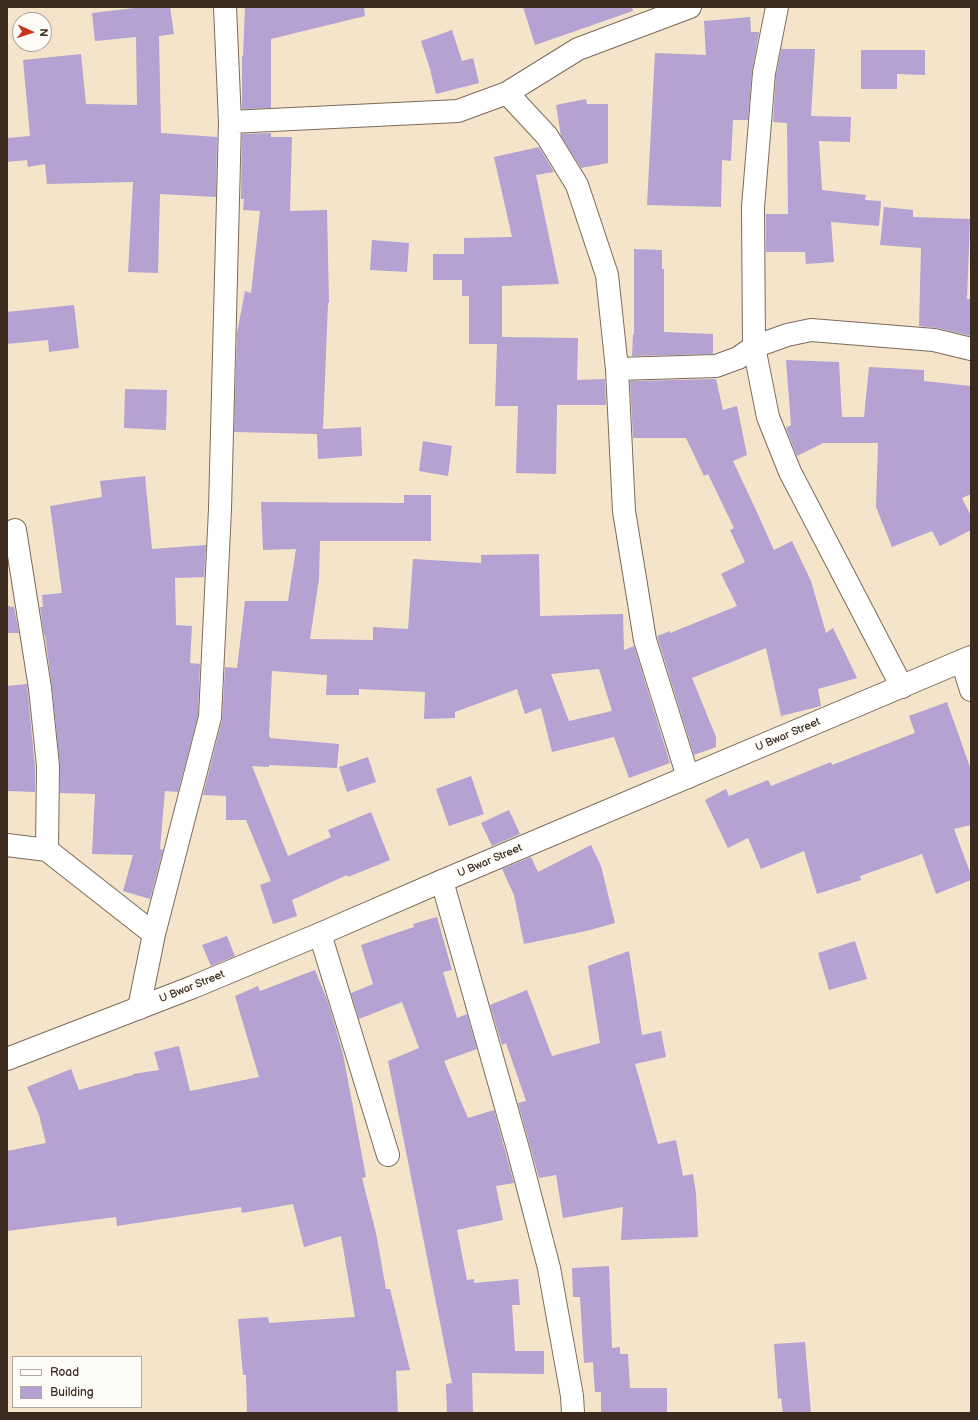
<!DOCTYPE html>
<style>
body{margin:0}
#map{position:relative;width:978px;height:1420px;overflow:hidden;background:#f4e4ca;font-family:"Balsamiq Sans",sans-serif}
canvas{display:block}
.frame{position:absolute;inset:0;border:8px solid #3b2a1e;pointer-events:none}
.legend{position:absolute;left:12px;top:1356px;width:130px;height:52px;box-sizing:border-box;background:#fdfcf7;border:1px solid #afa8a0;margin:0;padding:5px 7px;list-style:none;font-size:12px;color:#3b2a1e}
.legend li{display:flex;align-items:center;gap:8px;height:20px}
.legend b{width:20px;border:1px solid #afa8a0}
.north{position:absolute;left:12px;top:12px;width:40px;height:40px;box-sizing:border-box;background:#fdfcf7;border:1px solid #afa8a0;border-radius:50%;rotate:93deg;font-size:11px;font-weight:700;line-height:16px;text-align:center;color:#3b2a1e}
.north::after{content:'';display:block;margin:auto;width:14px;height:18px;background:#c8321e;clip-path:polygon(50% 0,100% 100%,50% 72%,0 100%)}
</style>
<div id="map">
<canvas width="978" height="1420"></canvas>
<div class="frame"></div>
<ul class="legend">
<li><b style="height:5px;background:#fff"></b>Road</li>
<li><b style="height:11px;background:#b5a1d2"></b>Building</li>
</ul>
<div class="north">N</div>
</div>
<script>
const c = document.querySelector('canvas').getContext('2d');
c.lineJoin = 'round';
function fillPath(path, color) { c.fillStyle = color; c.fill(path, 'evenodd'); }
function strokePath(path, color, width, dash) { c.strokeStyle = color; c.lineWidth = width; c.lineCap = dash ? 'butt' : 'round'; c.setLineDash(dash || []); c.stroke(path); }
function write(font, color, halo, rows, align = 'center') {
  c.font = font + ' "Balsamiq Sans",sans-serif'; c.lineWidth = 4; c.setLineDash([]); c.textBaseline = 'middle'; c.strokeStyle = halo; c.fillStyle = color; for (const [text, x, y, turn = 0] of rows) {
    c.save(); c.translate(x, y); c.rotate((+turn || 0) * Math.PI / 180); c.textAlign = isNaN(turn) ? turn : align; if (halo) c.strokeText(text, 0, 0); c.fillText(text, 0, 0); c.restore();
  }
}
const building = new Path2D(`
 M143 7H170L174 34 159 36 161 133 217 137 216 197 160 194 158 273 128 272 133 182 47 184 45 164 28 167 27 160 7 162V138L30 136 23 60 81 54 86 104 137 105 136 37 95 41 92 13Z
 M245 7H364L365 16 271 39V108L242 109V56H243Z
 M523 7H632L633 11 535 45Z
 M750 17 751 32H759L752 72 748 120H733L731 161 722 160 721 207 647 205 655 53 706 55 704 21Z
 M452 30 462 61 473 58 479 83 436 94 430 69 421 41Z
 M782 46V49H815L811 116 851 117 850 142 819 141 822 190 866 195 865 200 881 201 879 226 831 222 834 262 806 264 805 252H766V214H788L787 123 773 122 776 75Z
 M861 50H925V75L897 74V89H861Z
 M586 99 587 104H608V163L581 168 561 136 556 105Z
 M271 133V137H292L290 211 327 210 329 303H328L323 429 361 427 362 456 318 459 317 434 234 432 237 333 245 291 251 293 260 211 243 210 244 199H241L242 134Z
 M539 147 554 172 536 175 559 284 502 286V337L578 338 577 380 605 379 606 405H557L556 474 516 473 518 406H495L497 344H469V296H462V280H433V254H464V238L512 237 494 157Z
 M884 207 913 210V217L970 219 967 299H971V336L937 328 919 326 921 248 880 245Z
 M372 240 409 243 407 272 370 270Z
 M634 249 662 250V269H664V332L713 334V354L632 356 633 334H634Z
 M74 305 79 348 49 352 48 340 7 344V312Z
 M786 360 839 362 842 417H864L869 367 924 370V381L971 386V494L962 498 971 516V530L940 546 932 531 892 547 876 507 878 443H823L797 456 786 428 791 425Z
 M716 379 723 410 737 406 747 455 733 461 755 508 774 550 792 541 811 581 826 633 833 628 857 678 818 689 821 706 781 716 766 648 692 678 716 737V747L694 755 657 636 670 631V633L737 606 721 574 745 562 730 530 734 528 708 474 704 476 686 438H633L630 381Z
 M125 389 167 390 166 430 124 428Z
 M423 441 452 446 448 476 419 471Z
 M145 476 152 549 206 545 204 577 175 578 176 625 192 626 190 663 200 664 198 715 178 792 165 791 160 849 163 850 150 899 123 891 133 855 92 854 95 794 60 793V765L52 687 45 635H44L40 607H43L42 595 62 593 50 506 102 497 100 481Z
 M404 495H431V541H320L319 579 310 639 373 640V627L408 629 413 559 481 563V555L539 554 540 616 623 614 624 650 634 646 670 763 629 778 614 737 552 752 541 708 525 714 517 689 455 712V718L424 719 425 692 359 689V695H326L327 675 272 671 269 736H270V738L339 744 337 768 269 765V767L252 766 288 856 331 837 328 830 371 812 390 860 348 877 347 875 292 900 297 916 273 924 260 885 271 881 246 820H226V796L203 795 222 720 225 667 237 668 245 601H288L296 549 263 550 261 502 404 503ZM599 669 612 711 569 721 551 674Z
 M7 606 14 607 19 633H7Z
 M27 684 35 767V792L7 791V686Z
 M947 702 971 770V825L954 829 971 875V880L936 894 922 854 860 876 861 880 817 894 804 851 761 869 748 838 728 848 705 800 726 789 729 796 768 780 771 786 831 762 832 765 915 733 909 716Z
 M368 757 376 782 347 792 339 767Z
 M471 776 484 814 449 826 436 789Z
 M509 810 520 834 492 846 481 823Z
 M591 845 601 866 615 923 586 931 524 944 514 895 502 869 531 857 538 872Z
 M437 917 452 970 443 972 457 1018 467 1014 477 1049 444 1061 468 1118 494 1110 514 1183 496 1186 503 1220 457 1230 467 1280 474 1279V1283L518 1279 520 1305H512L515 1351H544V1374L472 1373 473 1413H447L446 1384 452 1383 388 1061 419 1048 402 1002 359 1019 351 993 373 984 361 945 414 927 413 924Z
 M227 936 235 956 211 966 202 945Z
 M855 941 867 979 829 990 818 953Z
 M629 951 642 1035 661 1031 666 1057 635 1064 658 1144 676 1140 683 1176 693 1174 696 1193 698 1237 621 1240 623 1207 563 1218 556 1175 539 1178 518 1103 526 1101 506 1043 502 1045 490 1005 527 990 552 1056 600 1043 588 966Z
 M315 970 328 1002 343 1054 366 1177 362 1178 376 1233 386 1289H390L410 1370 396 1371 398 1413H247L246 1375H243L238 1319 268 1317 269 1323 355 1317 341 1236 304 1247 293 1204 242 1213 241 1207 117 1226 116 1217 7 1231V1151L46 1143 39 1115 27 1087 71 1069 79 1090 133 1075V1074L159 1070 154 1052 179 1046 190 1091 259 1077 235 996 258 986 260 991Z
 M609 1266 612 1348 620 1347V1354H628L630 1388H667V1413H601V1392H595L593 1362 584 1363 580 1297H573L572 1268Z
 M805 1342 811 1413H783L781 1398 778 1399 774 1344Z`);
const minor = new Path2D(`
 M777 7 764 73 753 207 754 347 768 417 790 472 902 687
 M507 93 547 136 577 185 607 275 617 369 624 511 645 640 688 777
 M230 122 458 111 507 93 578 49 690 7
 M617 369 716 366 738 358 754 347 787 335 811 330 934 340 971 349
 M15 530 40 688 48 766 47 850
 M962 661 971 690
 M7 845 47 850 154 934
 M442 881 518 1149 549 1268 572 1396 573 1413
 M320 934 388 1155
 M139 1008 154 934 210 717 220 509 230 122 225 7`);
const tertiary = new Path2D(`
 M7 1059 193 987 320 934 442 881 971 657`);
const streetNames = [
 ["U Bwar Street",788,735,-23],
 ["U Bwar Street",490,861,-23],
 ["U Bwar Street",192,987,-22]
];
fillPath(building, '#b5a1d2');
strokePath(minor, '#7c6b5a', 24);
strokePath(tertiary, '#7c6b5a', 24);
strokePath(minor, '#fff', 22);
strokePath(tertiary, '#fff', 22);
write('11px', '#3b2a1e', '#fdfcf7', streetNames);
</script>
